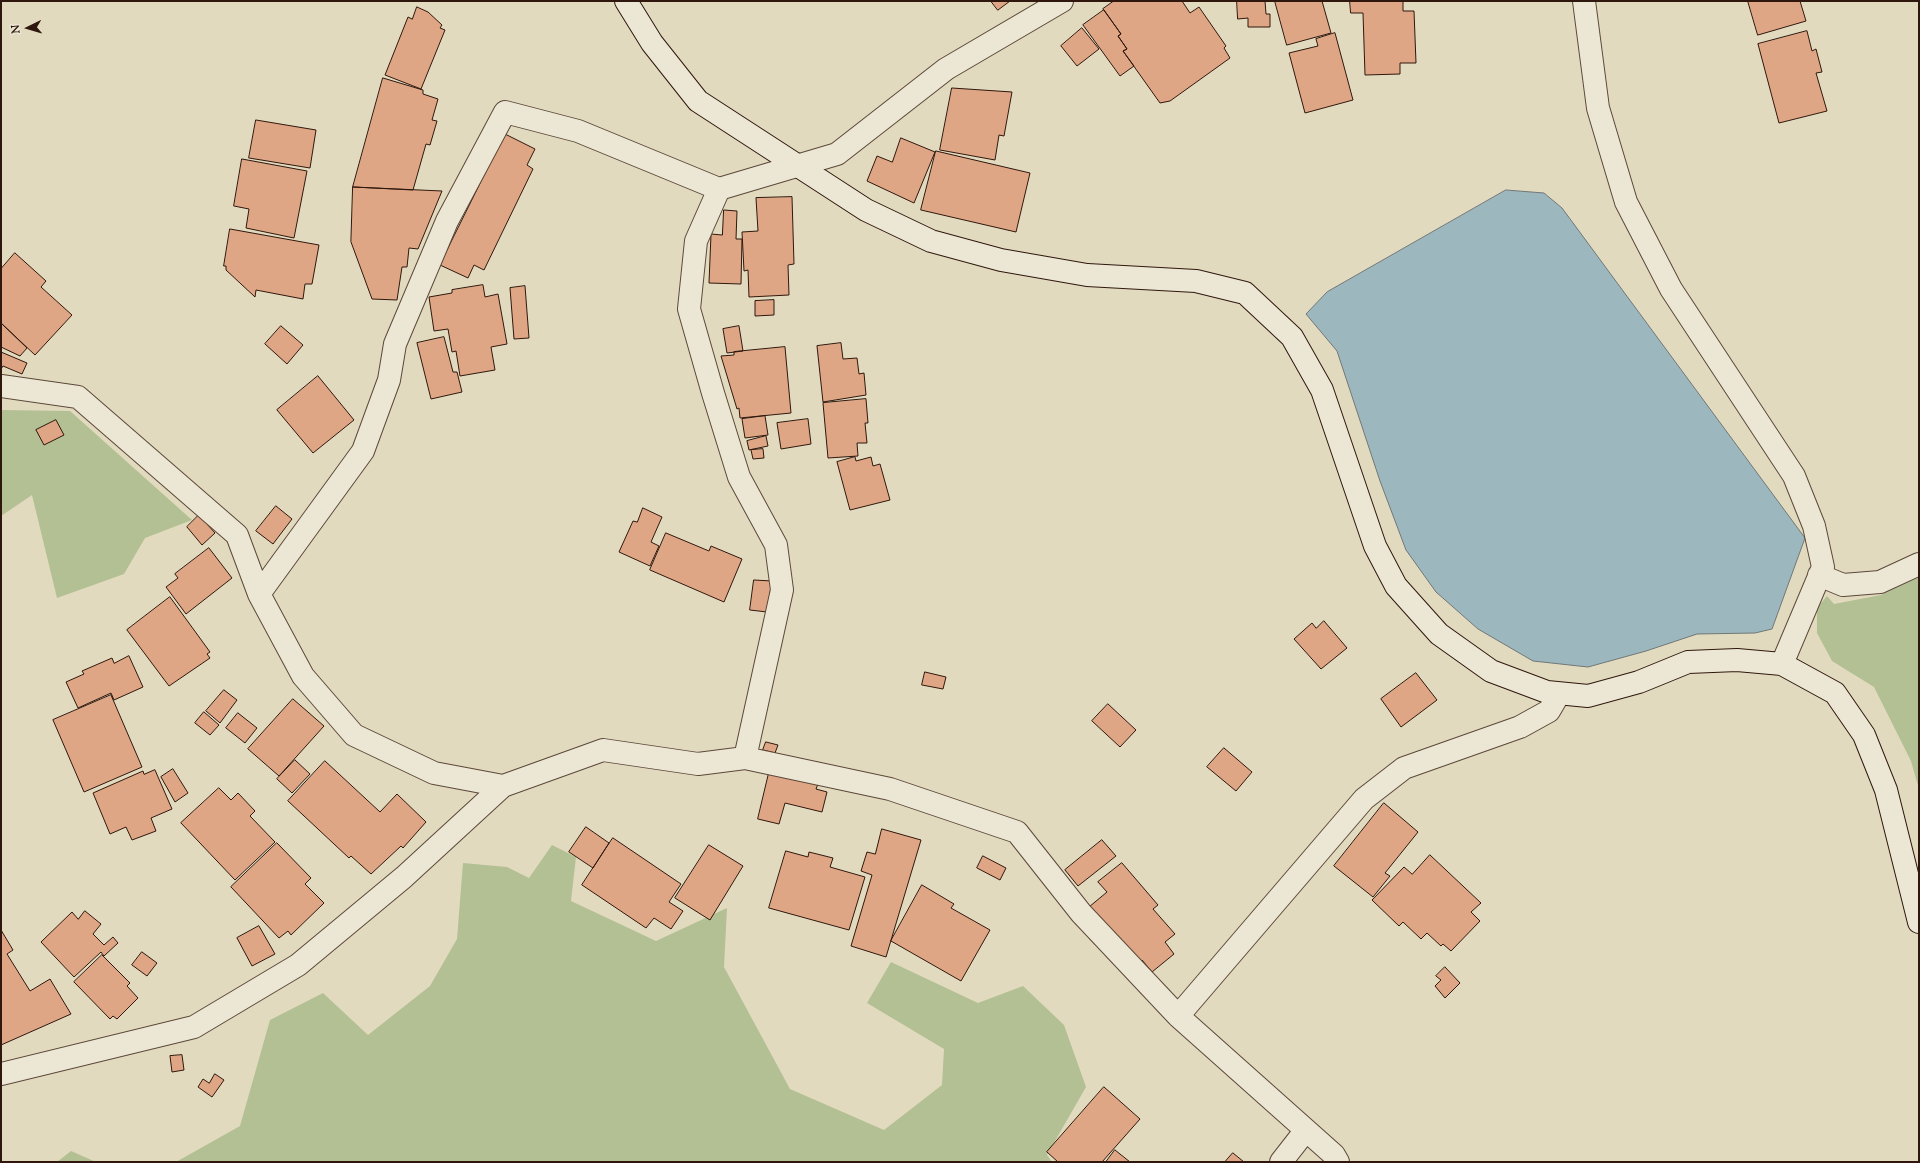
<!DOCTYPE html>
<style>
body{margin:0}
#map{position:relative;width:1920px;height:1163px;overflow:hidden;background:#e2dabe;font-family:"Sorts Mill Goudy",serif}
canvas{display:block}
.frame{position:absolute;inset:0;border:2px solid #2f170d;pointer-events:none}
.north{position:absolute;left:8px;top:8px;width:40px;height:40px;-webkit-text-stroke:3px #ece7d5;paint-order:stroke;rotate:265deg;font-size:11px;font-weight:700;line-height:16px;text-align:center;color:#2f170d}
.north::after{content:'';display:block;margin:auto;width:14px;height:18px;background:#2f170d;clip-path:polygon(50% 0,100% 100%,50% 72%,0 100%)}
</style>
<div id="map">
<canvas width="1920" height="1163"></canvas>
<div class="frame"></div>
<div class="north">N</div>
</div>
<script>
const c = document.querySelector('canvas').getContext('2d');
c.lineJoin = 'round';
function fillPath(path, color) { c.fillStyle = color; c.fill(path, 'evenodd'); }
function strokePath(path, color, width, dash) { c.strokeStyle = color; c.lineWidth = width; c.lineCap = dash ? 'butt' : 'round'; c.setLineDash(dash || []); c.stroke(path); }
const green = new Path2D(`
 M1 410 70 411 192 520 145 538 124 574 57 598 32 495 1 516Z
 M1919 575V789L1911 761 1874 687 1832 661 1817 633V608L1827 596 1834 604 1881 595Z
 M552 845 576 857 571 901 656 941 727 908 724 967 790 1089 884 1130 942 1085 944 1049 867 1003 891 962 978 1003 1023 986 1064 1025 1086 1087 1047 1155 1052 1162H176L240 1126 270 1020 323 993 368 1035 430 986 457 939 463 863 507 867 529 878Z
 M71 1151 96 1162H57Z`);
const water = new Path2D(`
 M1506 190 1544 193 1562 208 1805 538 1772 629 1755 633 1697 634 1646 651 1588 667 1533 661 1478 629 1436 592 1406 550 1380 481 1337 351 1306 314 1327 292Z`);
const building = new Path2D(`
 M991 1H1010L998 10Z
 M1114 1H1182L1190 13 1199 7 1226 46 1224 48 1230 58 1170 101 1160 103 1123 51 1127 49 1118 36 1121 34 1103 9Z
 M1237 1H1265L1266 14H1270V27H1248V18L1238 19Z
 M1275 1H1322L1331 33 1287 45Z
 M1350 1H1403V11H1414L1416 63H1400V74L1365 75 1363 13H1351Z
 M1748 1H1800L1806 21 1758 35Z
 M417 7 428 12 442 25 440 28 445 30 421 89 385 75 408 17 412 19Z
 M1104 10 1121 34 1118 36 1127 49 1123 51 1134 66 1120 76 1083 25Z
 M1082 28 1099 49 1077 66 1061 46Z
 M1807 31 1812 51 1816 49 1822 72 1816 73 1827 111 1779 123 1758 44Z
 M1335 33 1353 100 1305 113 1289 53 1318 46 1316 39Z
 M383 78 423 90V94L438 99 432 120 437 121 430 145 426 144 413 190 353 187Z
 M952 88 1012 92 1004 136 999 135 995 160 940 150Z
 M256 120 316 130 310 168 249 158Z
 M505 134 535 149 527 165 533 169 484 270 474 265 468 278 440 265Z
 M901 138 935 152 914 203 867 181 877 156 892 162Z
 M936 151 1030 173 1016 232 921 210Z
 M242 159 307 171 294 238 246 228 249 209 234 206Z
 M353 187 442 191 418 249 409 248 407 267H402L397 300 372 299 351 242Z
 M792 197 794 264 788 265 789 295 749 297 748 270 744 271 742 232 758 231 756 198Z
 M724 210 737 211 736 239H742L741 284 709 283 711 234 722 235Z
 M230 229 319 245 312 284H305L303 299 256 290 255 297 226 270V266H224Z
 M15 253 46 281 41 287 72 315 35 355 1 323V269Z
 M483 285 485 297 498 294 507 344 491 347 495 370 460 376 456 351 452 352 448 329 434 331 429 297 452 293V290Z
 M525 286 529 338 514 339 510 288Z
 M774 300V315L755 316V301Z
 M1 323 27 348 20 356 1 347Z
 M281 326 303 345 287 364 265 344Z
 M739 326 743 351 727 353 723 329Z
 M444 337 453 372H457L462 392 431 399 417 343Z
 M841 343 843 359 857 358 859 374 864 373 866 395 823 402 817 346Z
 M785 347 791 413 740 418 739 408 737 409 721 356 734 355V352Z
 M1 352 27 363 22 374 3 366 1 369Z
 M318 376 354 420 313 453 277 410Z
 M866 399 868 423H865L867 443H857L858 456 828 458 823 403Z
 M765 416 768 435 745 438 742 419Z
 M808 419 811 444 781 449 777 423Z
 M56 420 64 435 44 445 36 430Z
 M766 436 768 446 749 450 747 441Z
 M763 449 764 458 753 459 751 450Z
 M855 457 856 461 871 457 873 466 880 464 890 500 850 510 837 462Z
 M276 506 292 519 273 544 256 531Z
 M643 508 662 517 651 542 659 546 650 566 619 552 633 521 637 522Z
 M199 515 215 533 202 545 187 527Z
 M666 533 709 551 711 546 742 559 724 602 650 570Z
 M209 548 232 578 186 614 166 587 178 578 175 574Z
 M754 580 772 581 767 612 750 610Z
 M170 597 210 652 207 654 210 658 169 686 127 630Z
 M1324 621 1347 648 1321 669 1294 639 1312 623 1316 628Z
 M129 656 143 687 114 700 111 693 78 708 66 682 84 674 82 671 112 658 114 663Z
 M925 672 946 677 943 689 922 685Z
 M1416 673 1437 700 1401 727 1381 699Z
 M224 690 237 700 220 723 206 711Z
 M111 695 142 767 84 792 53 720Z
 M293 699 324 726 279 776 248 749Z
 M1108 704 1136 730 1120 747 1092 721Z
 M204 712 219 725 210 735 195 723Z
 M238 713 257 728 245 743 226 728Z
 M766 742 778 745 775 753 763 750Z
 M1224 748 1252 772 1236 791 1207 767Z
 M295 760 310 774 292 793 277 779Z
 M325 761 380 812 397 794 426 822 403 848 401 846 371 874 351 856 349 858 288 801Z
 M173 769 188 793 175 802 161 777Z
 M155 770 172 809 151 818 156 831 132 840 126 827 110 834 93 793 143 771 144 774Z
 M769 773 818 784 816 789 827 792 822 812 785 803 779 824 758 819Z
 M219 788 231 800 238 793 255 811 250 816 275 842 235 880 181 823Z
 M1384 803 1418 832 1385 873 1390 876 1373 897 1334 866Z
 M586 827 609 843 593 868 569 852Z
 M882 829 921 840 886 957 851 946 872 875 861 871 867 852 875 854Z
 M613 838 681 884 669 902 683 911 671 929 654 918 646 928 582 885Z
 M1102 840 1116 856 1078 886 1065 870Z
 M277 843 311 878 305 884 324 903 291 935 288 931 279 938 231 887Z
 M709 845 743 866 710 920 675 898Z
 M786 851 808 857 809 852 833 858 830 867 865 877 849 930 769 908Z
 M1430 855 1481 903 1471 912 1480 921 1451 951 1443 944 1441 946 1427 933 1421 939 1403 922 1399 926 1372 900 1404 867 1412 874Z
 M983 856 1006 868 1000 880 977 868Z
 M1122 863 1158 905 1153 909 1175 934 1165 942 1174 954 1152 972 1142 960 1138 964 1089 907 1107 892 1098 882Z
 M922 885 954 904 951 908 990 930 961 981 891 941Z
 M85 911 101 924 93 934 104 945 113 937 118 943 104 956 101 952 74 977 41 942 72 912 78 919Z
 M259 926 275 954 252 966 237 938Z
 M1 930 13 950 7 954 30 991 50 979 71 1014 1 1045Z
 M142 952 157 963 147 976 132 965Z
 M102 955 130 983 127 986 138 998 117 1019 113 1016 110 1019 74 982Z
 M1445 967 1460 983 1445 998 1435 986 1441 980 1436 976Z
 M182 1055 184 1070 172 1072 170 1056Z
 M215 1074 224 1080 212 1097 198 1087 203 1079 209 1083Z
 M1104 1087 1140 1119 1102 1162H1058L1047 1152Z
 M1115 1150 1130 1162H1106Z
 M1233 1153 1244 1162H1225Z`);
const street = new Path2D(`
 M1584 1 1598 108 1626 202 1671 289 1794 476 1814 526 1823 567 1782 664
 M1 386 78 397 237 535 259 594 303 676 354 735 434 773 503 786
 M1819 575 1843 585 1880 582 1919 564
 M259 594 363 451 389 380 395 344 447 221 505 112 578 131 719 189
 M745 758 782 590 776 545 739 477 713 393 689 309 696 241 719 189 837 154 946 69 1062 1
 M1178 1016 1364 799 1404 768 1520 727 1549 711 1559 694
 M1 1074 194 1027 298 965 404 877 503 786 603 750 698 764 745 758 890 789 1017 832 1081 913 1178 1016 1334 1155 1338 1162
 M1281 1162 1306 1130`);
const secondary = new Path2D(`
 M626 1 652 43 698 101 866 210 931 241 1001 260 1087 275 1196 281 1245 293 1292 337 1322 390 1375 546 1396 586 1439 634 1491 671 1547 692 1588 696 1639 682 1688 662 1737 660 1782 664 1835 693 1864 735 1886 790 1919 922`);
fillPath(green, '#b2c093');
fillPath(water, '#9cb7be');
strokePath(water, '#707777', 1);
fillPath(building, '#dfa685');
strokePath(building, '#2f170d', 1);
strokePath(street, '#5c4839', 24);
strokePath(secondary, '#2f170d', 24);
strokePath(street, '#ece7d5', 22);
strokePath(secondary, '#ece7d5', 22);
</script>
